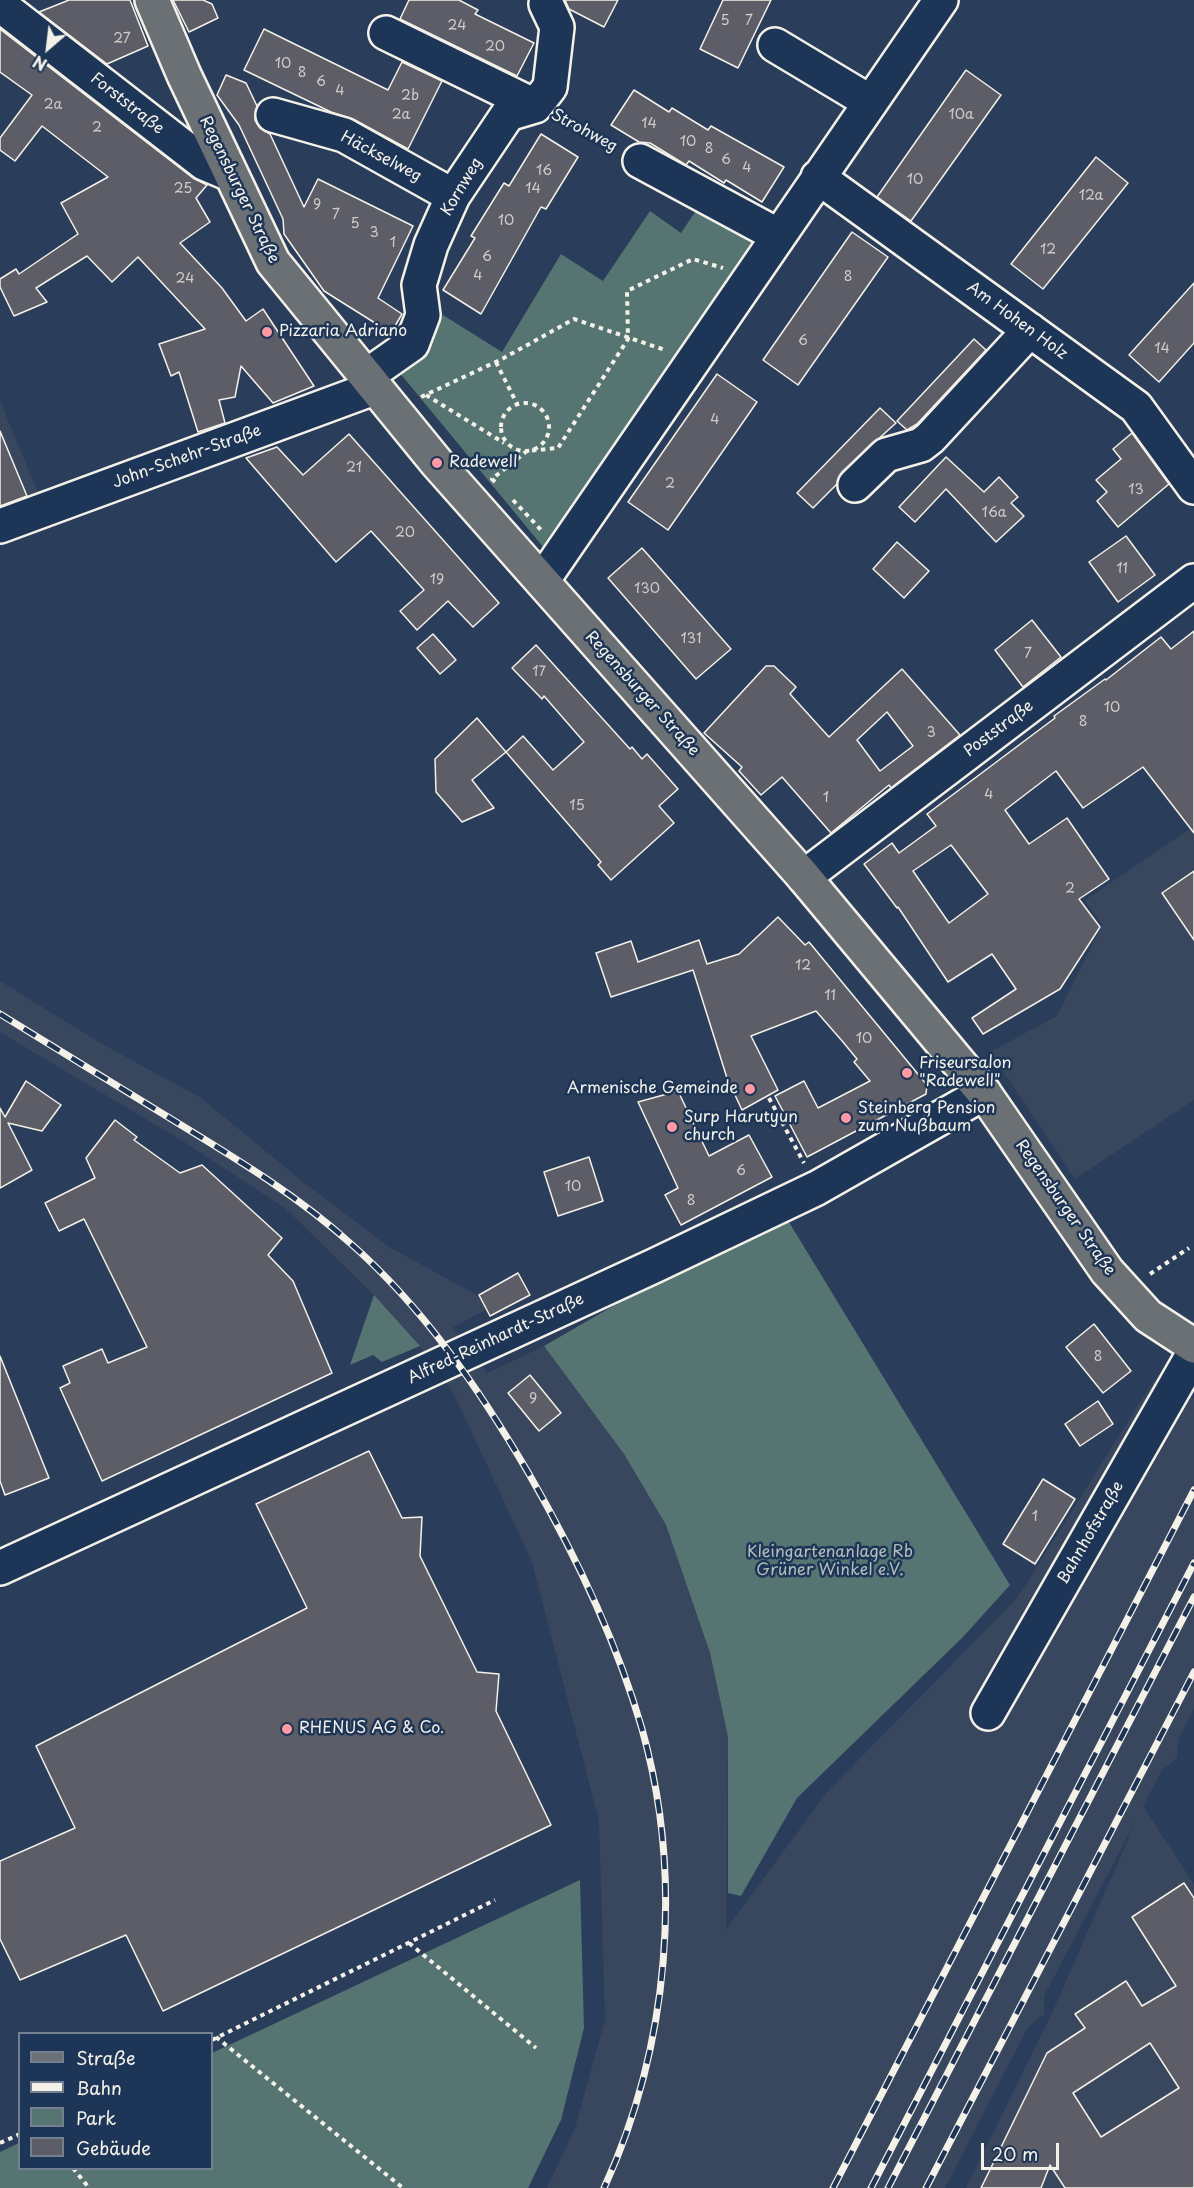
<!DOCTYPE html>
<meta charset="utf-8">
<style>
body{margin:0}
#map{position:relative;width:1194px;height:2188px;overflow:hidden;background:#2a3d5a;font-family:"Playpen Sans",sans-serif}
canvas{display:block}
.legend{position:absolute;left:18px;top:2032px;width:195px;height:138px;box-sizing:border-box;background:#1d3557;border:2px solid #738091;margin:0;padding:8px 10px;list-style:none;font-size:18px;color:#f4f1e8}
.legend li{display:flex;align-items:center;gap:12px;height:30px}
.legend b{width:30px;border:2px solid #738091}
.north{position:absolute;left:18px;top:18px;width:60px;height:60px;-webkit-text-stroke:4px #1d3557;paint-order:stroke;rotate:208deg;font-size:16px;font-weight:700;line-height:24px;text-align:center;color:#f4f1e8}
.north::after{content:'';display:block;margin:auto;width:21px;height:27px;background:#f4f1e8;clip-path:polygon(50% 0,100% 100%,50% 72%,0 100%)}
.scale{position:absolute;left:981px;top:2143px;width:78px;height:27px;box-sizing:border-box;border:3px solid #f4f1e8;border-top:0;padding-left:8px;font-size:18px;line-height:21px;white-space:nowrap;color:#f4f1e8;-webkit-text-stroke:4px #1d3557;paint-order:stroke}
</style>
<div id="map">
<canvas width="1194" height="2188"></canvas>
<ul class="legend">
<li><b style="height:8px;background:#6b7074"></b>Straße</li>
<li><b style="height:8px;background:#f4f1e8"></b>Bahn</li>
<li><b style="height:16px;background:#557472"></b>Park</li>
<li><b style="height:16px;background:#5d5d67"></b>Gebäude</li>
</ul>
<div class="north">N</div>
<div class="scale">20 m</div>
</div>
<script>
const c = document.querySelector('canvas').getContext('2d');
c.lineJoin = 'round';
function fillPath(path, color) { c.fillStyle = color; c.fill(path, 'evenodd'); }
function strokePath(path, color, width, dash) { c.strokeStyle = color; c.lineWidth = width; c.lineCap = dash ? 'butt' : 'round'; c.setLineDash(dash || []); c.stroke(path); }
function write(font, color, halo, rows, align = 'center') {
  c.font = font + ' "Playpen Sans",sans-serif'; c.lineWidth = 5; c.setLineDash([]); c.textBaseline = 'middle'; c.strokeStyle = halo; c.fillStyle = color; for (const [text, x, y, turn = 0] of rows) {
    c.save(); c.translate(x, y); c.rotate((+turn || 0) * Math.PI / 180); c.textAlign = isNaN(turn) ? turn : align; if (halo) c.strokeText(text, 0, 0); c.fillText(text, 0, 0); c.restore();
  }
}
const built = new Path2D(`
 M0 401 45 510 0 526Z
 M1194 826V1100L1075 1179 990 1052 1057 1016 1102 925 1085 900Z
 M0 981 102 1044 201 1098 302 1181 389 1247 495 1305 453 1327 487 1373 544 1346 624 1454 666 1525 710 1653 728 1737 726 1929 828 1791 1018 1597 1154 1380 1194 1399V1709L1179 1738 1177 1758 1162 1770 1143 1806 1194 1884V2188H966L1052 2013 1137 1819 1044 1996V2014L1028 2027 945 2188H547L575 2128 605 2020 599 1821 532 1562 452 1390 418 1344 374 1295 285 1208 181 1140 0 1032Z`);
const green = new Path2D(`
 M697 209 760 246 548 553 399 372 421 349 443 315 502 352 561 254 603 281 650 211 681 233Z
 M781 1209 1010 1585 963 1637 797 1798 741 1896 728 1893V1737L710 1653 666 1525 624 1454 544 1346Z
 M374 1295 420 1346 382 1362 373 1355 350 1365Z
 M580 1880 584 2028 561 2120 528 2188H0V2152L19 2143 20 2168H212V2053Z`);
const building = new Path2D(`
 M69 0H130L148 46 107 64 39 12Z
 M173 0H203L212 4 218 18 189 32Z
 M409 0H459L478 10 475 14 534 43 517 76 400 19Z
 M565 0H618L604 27 569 9Z
 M723 0H771L738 68 700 49Z
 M0 29 193 178 207 185 196 198 210 222 180 243 222 288 246 321 263 309 314 386 273 403 241 366 235 397 219 400 225 423 198 432 179 372 171 376 159 344 205 329 138 257 112 282 87 256 36 288 47 302 14 316 0 287V279L16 269 19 274 78 234 61 203 108 177 42 126 15 161 0 150V138L32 95 0 72Z
 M264 29 388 90 402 62 442 81 408 149 353 119 331 112 244 70Z
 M966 70 1001 95 911 221 877 197Z
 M226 75 246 83 257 106 255 120 260 128 270 134 304 207 318 179 413 226 378 298 402 314 391 333 324 291 284 234 283 219 239 125 217 95Z
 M634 90 669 112 672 108 708 130 711 126 784 167 762 202 726 180 724 183 689 161 686 165 650 143 639 142 611 125Z
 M541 134 578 157 546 209 541 207 481 314 443 290 475 238 471 236 504 183 509 186Z
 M1096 157 1128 183 1043 289 1011 264Z
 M852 232 888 257 798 385 763 360Z
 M1194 283V343L1159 382 1129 355Z
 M974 339 986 350 917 424 907 430 897 421Z
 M717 374 757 402 668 530 628 502Z
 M880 408 896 423 842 472 837 484 813 508 797 493Z
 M0 431 27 496 0 506Z
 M1132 433 1169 484 1118 527 1097 501 1107 492 1096 480 1121 459 1113 449Z
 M349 434 499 603 473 627 448 601 417 630 400 611 424 590 371 531 336 562 246 458 277 447 303 475Z
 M946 457 984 492 999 477 1018 497 1011 503 1024 516 996 542 946 489 915 522 899 507Z
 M1126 536 1155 575 1118 602 1089 562Z
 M897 542 929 571 904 598 873 569Z
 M642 548 731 649 696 679 608 578Z
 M1032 620 1061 657 1023 687 995 650Z
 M1194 631V833L1143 767 1083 808 1056 771 1005 810 1029 844 1067 818 1109 879 1079 899 1100 927 1060 989 983 1034 972 1018 1016 989 992 954 948 982 898 907 897 908 864 864 892 843 899 853 936 826 927 814 1055 718 1054 716 1105 679 1106 680 1161 637 1171 649ZM951 845 988 894 949 923 913 871Z
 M433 634 456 660 440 674 417 648Z
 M536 645 630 749 632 747 642 759 647 754 678 789 659 806 674 823 611 880 598 865 601 862 506 752 523 736 553 770 584 742 544 696 542 699 512 668Z
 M766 666H774L796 687 790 694 829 737 902 669 960 735 891 788 889 785 831 833 782 777 761 795 739 771 742 767 704 733ZM887 712 913 746 880 771 857 740Z
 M477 718 506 752 472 780 494 808 462 822 436 792 435 759Z
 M1194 871V940L1162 893Z
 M778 917 805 945 809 942 927 1085 926 1094 807 1157 775 1096 804 1081 818 1108 870 1081 854 1062 857 1059 843 1042 816 1011 751 1036 778 1090 742 1110 727 1078 693 970 611 997 596 953 631 941 638 962 699 940 707 964 739 954Z
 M26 1081 61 1105 42 1131 8 1123 32 1170 0 1188V1108L5 1117Z
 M678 1091 709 1156 749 1135 772 1177 681 1225 665 1195 678 1188 638 1102Z
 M115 1120 137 1137 134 1140 180 1173 202 1165 282 1238 268 1255 293 1281 332 1373 102 1481 60 1388 70 1383 63 1366 102 1349 108 1363 147 1347 84 1219 59 1231 45 1203 95 1178 86 1158Z
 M589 1157 603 1201 558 1216 544 1172Z
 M518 1273 530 1295 490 1316 479 1295Z
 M1094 1324 1131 1371 1103 1393 1066 1347Z
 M0 1356 49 1478 5 1495 0 1481Z
 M530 1375 561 1413 539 1431 508 1393Z
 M1098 1401 1113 1424 1080 1446 1065 1424Z
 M369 1451 402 1518 422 1517 420 1556 477 1672 499 1674 496 1711 551 1825 163 2011 126 1935 20 1980 0 1939V1861L75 1828 36 1746 307 1608 256 1504Z
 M1043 1479 1075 1499 1035 1564 1003 1544Z
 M1184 1883 1194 1898V2188H1065L1050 2165 1041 2188H981L1047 2053 1085 2028 1075 2014 1126 1981 1142 2006 1176 1986 1132 1917ZM1150 2043 1179 2088 1101 2137 1073 2093Z`);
const path = new Path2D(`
 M561 119 615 148
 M496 362 517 404
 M426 395 504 443
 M421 397 502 359 574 319 665 350
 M501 427a24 24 0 1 1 48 0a24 24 0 1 1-48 0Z
 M495 482 492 479 527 451 558 448 628 339 627 291 693 259 723 268
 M513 500 543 532
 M769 1098 804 1163
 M1150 1274 1189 1248
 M409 1943 536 2048
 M216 2037 403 2188
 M212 2040 495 1900
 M0 2143 20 2134
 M73 2168 89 2188`);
const minor = new Path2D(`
 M0 5 204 163 230 174
 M386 33 535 106
 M775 45 870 102
 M273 115 344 135 453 196
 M640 161 779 236
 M818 177 1136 407 1194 487
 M365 377 412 344 423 315 419 285 431 245 453 196 508 114 535 106 550 87 557 27 546 4
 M855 485 886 455 921 445 930 438 1030 330
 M0 526 374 388
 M542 581 941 0
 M804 877 1194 581
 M0 1568 656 1265 817 1188 984 1093
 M988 1713 1194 1353`);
const major = new Path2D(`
 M152 0 184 75 273 262 437 463 804 877 984 1093 1107 1271 1148 1316 1194 1346`);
const rail = new Path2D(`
 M0 1014C60 1051 121 1088 181 1125 240 1161 299 1197 350 1243 423 1307 480 1390 529 1474 575 1554 616 1639 642 1729 684 1878 669 2047 604 2188
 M833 2188 1194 1490
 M871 2188 1194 1563
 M888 2188 1194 1597
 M926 2188 1194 1672`);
const markers = [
 [267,332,6,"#ff9aa2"],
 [437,463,6,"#ff9aa2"],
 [907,1073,6,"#ff9aa2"],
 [750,1089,6,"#ff9aa2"],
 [846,1118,6,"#ff9aa2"],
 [672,1127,6,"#ff9aa2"],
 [287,1729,6,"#ff9aa2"]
];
const numberNames = [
 ["5",725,21],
 ["7",749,21],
 ["24",457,26],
 ["27",122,39],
 ["20",495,47],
 ["10",283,64],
 ["8",302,73],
 ["6",321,82],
 ["4",340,91],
 ["2b",410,96],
 ["2a",53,105],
 ["2a",401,115],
 ["10a",961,115],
 ["14",649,124],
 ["2",97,128],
 ["10",688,142],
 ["8",709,149],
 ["6",726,160],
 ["4",747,168],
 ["16",544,171],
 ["10",915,180],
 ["25",183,189],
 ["14",533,189],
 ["12a",1091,196],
 ["9",317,205],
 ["7",336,215],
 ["10",506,221],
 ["5",355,224],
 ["3",374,233],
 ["1",393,243],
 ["12",1048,250],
 ["6",487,257],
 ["4",478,276],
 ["8",848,277],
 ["24",185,279],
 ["6",803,341],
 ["14",1162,349],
 ["4",715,420],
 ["21",354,468],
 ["2",670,484],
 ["13",1136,490],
 ["16a",994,513],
 ["20",405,533],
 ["11",1122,569],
 ["19",437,580],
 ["130",647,589],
 ["131",691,639],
 ["7",1028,654],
 ["17",539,672],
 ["10",1112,708],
 ["8",1083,722],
 ["3",931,733],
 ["4",989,795],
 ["1",826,798],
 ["15",577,806],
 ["2",1070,889],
 ["12",803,966],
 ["11",830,996],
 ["10",864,1039],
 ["6",741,1171],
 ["10",573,1187],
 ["8",691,1201],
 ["8",1098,1357],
 ["9",533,1399],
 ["1",1035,1517]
];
const streetNames = [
 ["Forststraße",127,104,38],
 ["Strohweg",584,131,28],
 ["Häckselweg",381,157,28],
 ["Kornweg",462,187,-59],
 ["Regensburger Straße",239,190,64],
 ["Am Hohen Holz",1017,321,36],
 ["John-Schehr-Straße",187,457,-20],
 ["Regensburger Straße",642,694,48],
 ["Poststraße",999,729,-37],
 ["Regensburger Straße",1065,1208,55],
 ["Alfred-Reinhardt-Straße",496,1339,-25],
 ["Bahnhofstraße",1091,1533,-60]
];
const poiNames = [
 ["Pizzaria Adriano",279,332],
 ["Radewell",449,463],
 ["Friseursalon",919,1064],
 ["\"Radewell\"",919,1082],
 ["Armenische Gemeinde",738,1089,"right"],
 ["Steinberg Pension",858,1109],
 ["zum Nußbaum",858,1127],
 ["Surp Harutyun",684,1118],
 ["church",684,1136],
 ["RHENUS AG & Co.",299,1729]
];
const parkNames = [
 ["Kleingartenanlage Rb",830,1553],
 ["Grüner Winkel e.V.",830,1571]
];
fillPath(built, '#39475e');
fillPath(green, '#557472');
fillPath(building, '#5d5d67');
strokePath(building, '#f4f1e8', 1.5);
strokePath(minor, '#f4f1e8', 38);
strokePath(major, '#f4f1e8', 38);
strokePath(path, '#f4f1e8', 4, [4.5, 4.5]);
strokePath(minor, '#1d3557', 33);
strokePath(major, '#6b7074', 33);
strokePath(rail, '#f4f1e8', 7);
strokePath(rail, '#1d3557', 4.5, [14]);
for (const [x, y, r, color] of markers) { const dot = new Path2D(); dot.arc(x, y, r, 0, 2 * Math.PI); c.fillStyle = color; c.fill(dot); strokePath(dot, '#1d3557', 2); }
write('14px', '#ceccc8', null, numberNames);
write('16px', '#f4f1e8', '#1d3557', streetNames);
write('16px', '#f4f1e8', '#1d3557', poiNames, 'left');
write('16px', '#b4bfb9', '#1d3557', parkNames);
</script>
